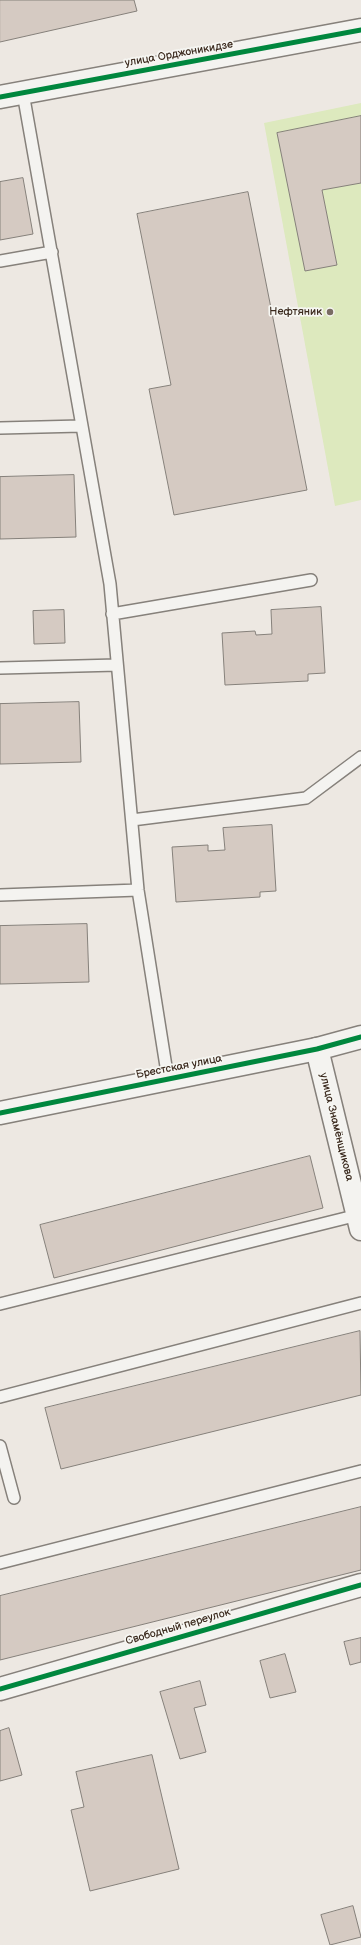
<!DOCTYPE html>
<meta charset="utf-8">
<style>
body{margin:0}
canvas{display:block;background:#ede8e2}
</style>
<canvas width="361" height="1945"></canvas>
<script>
const c = document.querySelector('canvas').getContext('2d');
c.lineJoin = 'round';
function fillPath(path, color) { c.fillStyle = color; c.fill(path, 'evenodd'); }
function strokePath(path, color, width, dash) { c.strokeStyle = color; c.lineWidth = width; c.lineCap = dash ? 'butt' : 'round'; c.setLineDash(dash || []); c.stroke(path); }
function write(font, color, halo, rows, align = 'center') {
  c.font = font + ' "Balsamiq Sans",sans-serif'; c.lineWidth = 3.5; c.setLineDash([]); c.textBaseline = 'middle'; c.strokeStyle = halo; c.fillStyle = color; for (const [text, x, y, turn = 0] of rows) {
    c.save(); c.translate(x, y); c.rotate((+turn || 0) * Math.PI / 180); c.textAlign = isNaN(turn) ? turn : align; if (halo) c.strokeText(text, 0, 0); c.fillText(text, 0, 0); c.restore();
  }
}
const green = new Path2D(`
 M361 103V500L335 506 264 123Z`);
const building = new Path2D(`
 M0 0H134L137 11 0 42Z
 M361 116V183L322 190 337 265 305 271 277 133Z
 M23 178 33 234 0 240V182Z
 M248 192 307 490 174 515 149 389 171 385 137 214Z
 M74 475 76 537 0 539V477Z
 M321 607 325 673 308 674V681L225 685 222 633 255 631 256 635 272 634 271 610Z
 M64 610 65 643 34 644 33 611Z
 M79 702 81 762 0 764V704Z
 M272 825 276 891 260 892V897L176 902 172 847 208 845V851L225 850 223 828Z
 M87 924 89 982 0 984V926Z
 M310 1156 323 1208 54 1278 40 1225Z
 M360 1331 361 1395 61 1469 45 1408Z
 M361 1507V1570L0 1660V1596Z
 M361 1638V1662L350 1665 344 1642Z
 M285 1654 296 1692 270 1698 260 1661Z
 M200 1681 206 1705 194 1708 206 1752 180 1759 160 1692Z
 M9 1728 22 1775 0 1781V1731Z
 M152 1755 179 1869 90 1891 71 1810 84 1807 76 1772Z
 M353 1906 361 1937 330 1945 321 1915Z`);
const service = new Path2D(`
 M23 93 110 584 138 890 168 1079
 M0 261 52 252
 M0 428 81 426
 M112 614 311 580
 M0 668 117 665
 M132 820 306 798 361 757
 M0 895 138 890
 M0 1304 358 1215
 M0 1397 361 1303
 M0 1446 14 1498
 M0 1563 361 1471`);
const minor = new Path2D(`
 M317 1049 361 1229
 M0 1689 361 1585`);
const tertiary = new Path2D(`
 M0 97 361 30
 M0 1113 317 1049 361 1037`);
const cycleway = new Path2D(`
 M0 97 361 30
 M0 1113 317 1049 361 1037
 M0 1689 361 1585`);
const markers = [
 [330,312,4,"#796c63"]
];
const streetNames = [
 ["улица Орджоникидзе",179,54,-10],
 ["Брестская улица",179,1067,-11],
 ["улица Знамёнщикова",336,1127,76],
 ["Свободный переулок",178,1627,-16]
];
const poiNames = [
 ["Нефтяник",322,312]
];
fillPath(green, '#dde9be');
fillPath(building, '#d5cac2');
strokePath(building, '#86817b', 1);
strokePath(service, '#86817b', 14);
strokePath(minor, '#86817b', 25);
strokePath(tertiary, '#86817b', 25);
strokePath(service, '#f4f3f0', 11);
strokePath(minor, '#f4f3f0', 22);
strokePath(tertiary, '#f4f3f0', 22);
strokePath(cycleway, '#00873e', 5);
for (const [x, y, r, color] of markers) { const dot = new Path2D(); dot.arc(x, y, r, 0, 2 * Math.PI); c.fillStyle = color; c.fill(dot); strokePath(dot, '#f6f6f2', 1.5); }
write('11px', '#3b2a1e', '#f6f6f2', streetNames);
write('11px', '#3b2a1e', '#f6f6f2', poiNames, 'right');
</script>
